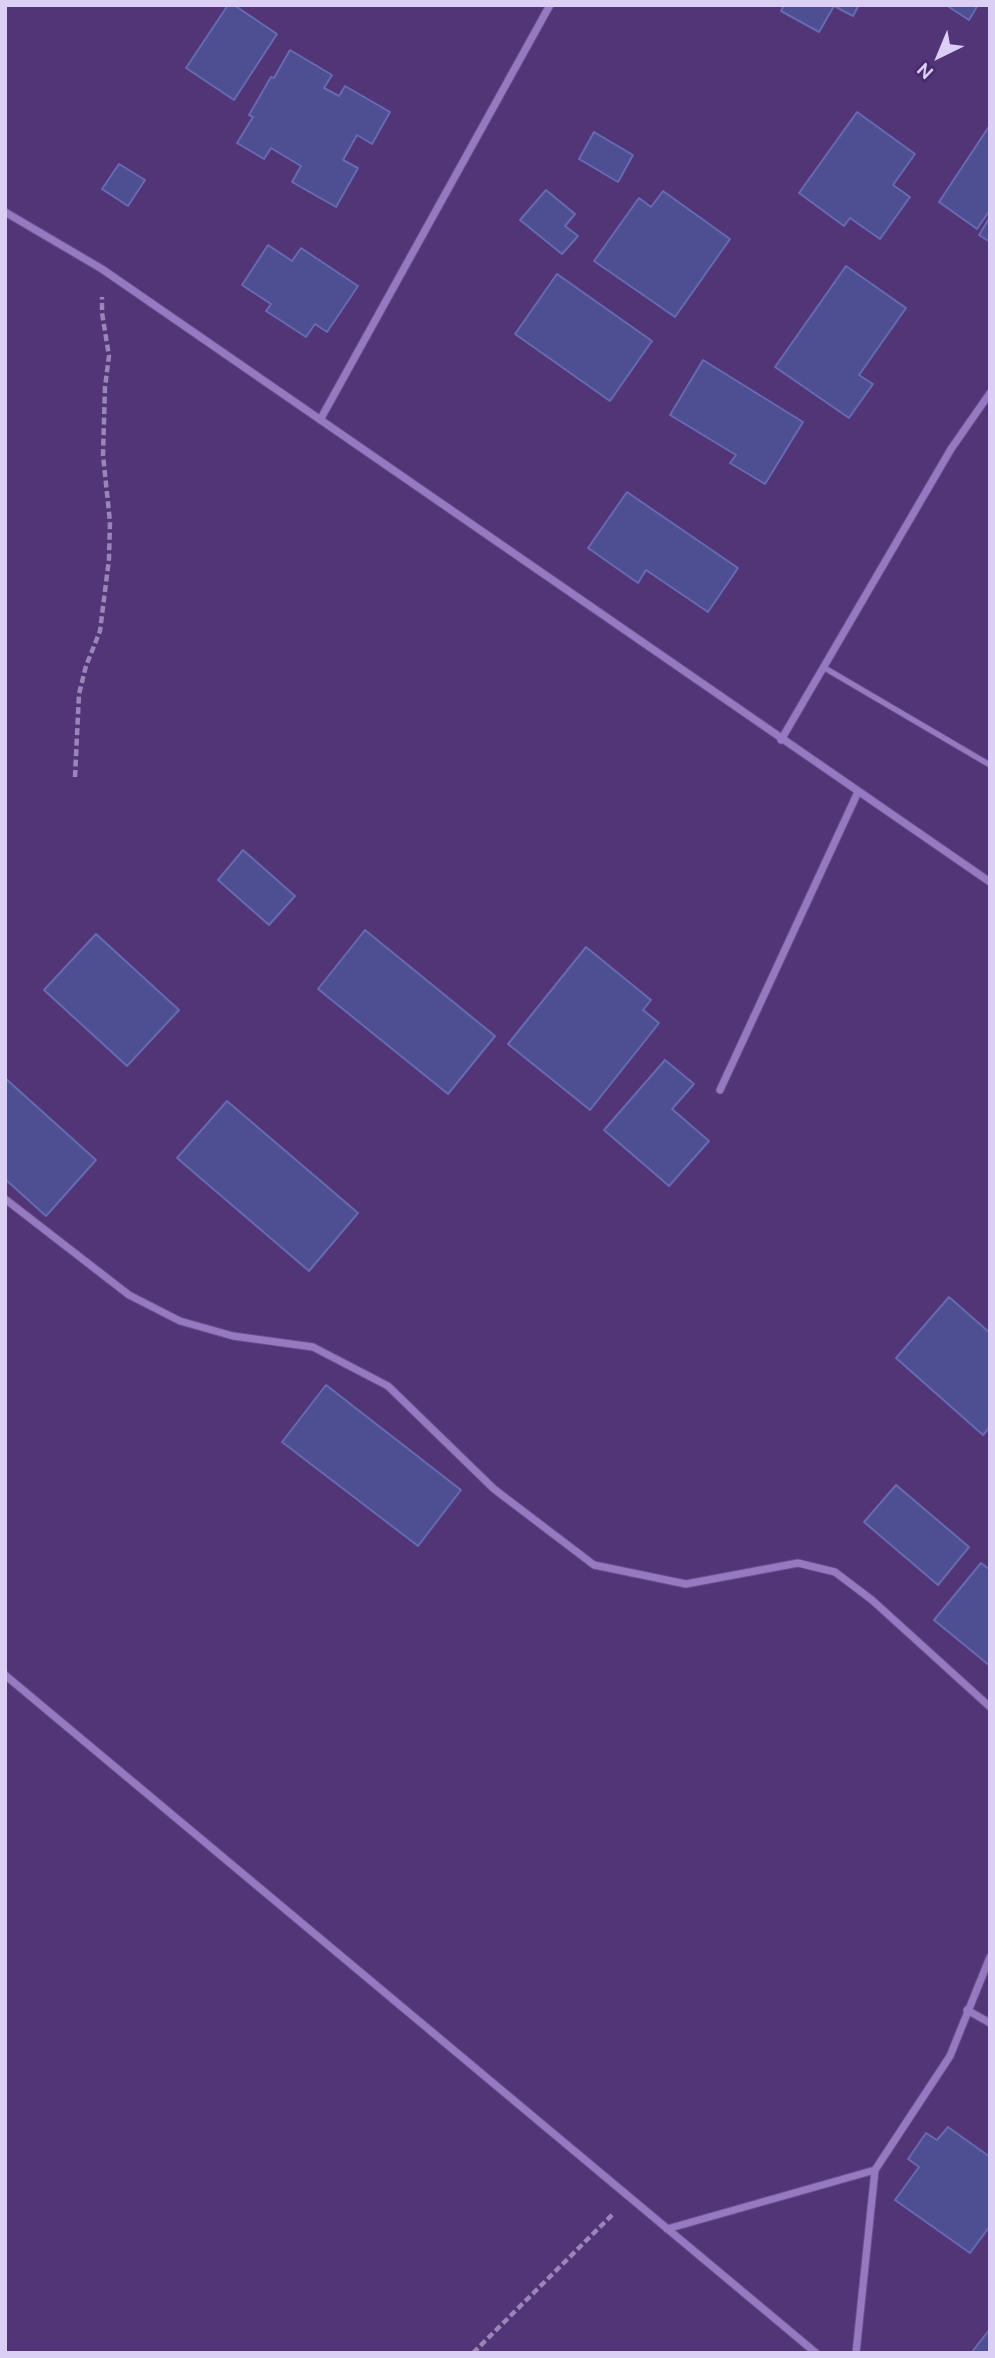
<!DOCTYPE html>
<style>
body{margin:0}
#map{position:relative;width:995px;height:2358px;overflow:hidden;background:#513577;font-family:Ubuntu,sans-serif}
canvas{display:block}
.frame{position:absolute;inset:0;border:7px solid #dccff6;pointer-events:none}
.north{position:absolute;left:904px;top:21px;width:70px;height:70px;-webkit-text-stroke:5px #462a6b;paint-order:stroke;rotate:223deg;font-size:19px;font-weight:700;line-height:28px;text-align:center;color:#dccff6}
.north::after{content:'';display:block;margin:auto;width:24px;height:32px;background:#dccff6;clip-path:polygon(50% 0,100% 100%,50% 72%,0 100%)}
</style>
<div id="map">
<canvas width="995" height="2358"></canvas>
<div class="frame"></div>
<div class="north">N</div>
</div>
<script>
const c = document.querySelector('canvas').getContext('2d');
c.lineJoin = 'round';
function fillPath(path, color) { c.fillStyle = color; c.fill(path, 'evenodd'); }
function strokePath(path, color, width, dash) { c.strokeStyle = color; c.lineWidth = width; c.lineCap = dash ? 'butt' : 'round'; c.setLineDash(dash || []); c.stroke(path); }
const building = new Path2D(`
 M228 5H234L277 34 234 100 186 68Z
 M784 5H859L853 16 834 6 819 32 781 11Z
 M946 5H978L969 20Z
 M290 50 332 75 324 88 339 96 345 86 390 112 372 144 357 135 343 160 358 168 336 207 292 182 301 166 271 148 264 159 237 143 253 117 249 115 271 77 274 78Z
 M857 112 915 154 893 185 910 197 880 239 850 218 844 226 799 193Z
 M990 125V210L977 229 939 202Z
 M594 132 633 155 618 182 579 159Z
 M119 164 145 180 128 206 102 189Z
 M546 190 575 214 565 226 578 236 562 254 520 220Z
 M663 191 730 239 675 317 594 261 639 198 651 207Z
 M990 217V242L979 235Z
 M268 245 292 261 301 248 358 286 327 332 315 324 306 337 266 311 271 304 242 285Z
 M846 266 906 308 859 375 873 384 849 418 775 367Z
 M557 274 652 341 610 401 515 334Z
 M703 360 803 422 765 484 730 463 736 455 670 415Z
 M627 492 738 568 708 612 646 570 638 583 588 548Z
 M243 850 295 896 269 925 218 880Z
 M365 930 495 1036 448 1094 318 989Z
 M96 934 179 1010 127 1066 44 990Z
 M586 947 651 1000 643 1010 659 1023 590 1110 508 1044Z
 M665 1060 694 1084 672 1109 709 1141 669 1186 604 1130Z
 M5 1078 96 1160 46 1216 5 1179Z
 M227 1101 358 1213 309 1271 177 1158Z
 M949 1297 990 1333V1427L983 1435 896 1358Z
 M326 1385 461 1490 418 1546 282 1442Z
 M896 1485 969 1547 938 1585 864 1522Z
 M981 1563 990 1570V1666L934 1620Z
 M948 2127 990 2157V2226L970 2253 895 2200 919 2167 908 2159 926 2133 937 2140Z
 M990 2329V2353H971Z`);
const path = new Path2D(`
 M75 777 79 694 86 666 100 631 109 559 110 522 103 455 105 387 109 356 102 313V297
 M473 2353 614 2213`);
const service = new Path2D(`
 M823 667 990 765`);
const minor = new Path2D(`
 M5 212 102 269 990 882
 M320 420 550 5
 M781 740 951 449 990 393
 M720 1090 858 792
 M5 1199 129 1295 180 1321 233 1336 313 1347 388 1386 494 1489 594 1565 686 1584 798 1563 835 1572 872 1600 990 1707
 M5 1675 816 2353
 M967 2010 990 2023
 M667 2229 875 2170 950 2056 990 1957
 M856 2353 875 2170`);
fillPath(building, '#4e4f92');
strokePath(building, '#686ab1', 2);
strokePath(service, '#685089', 7);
strokePath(minor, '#685089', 9);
strokePath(path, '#9985b9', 4.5, [7, 3.5]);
strokePath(service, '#957ac2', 5);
strokePath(minor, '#957ac2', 7);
</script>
